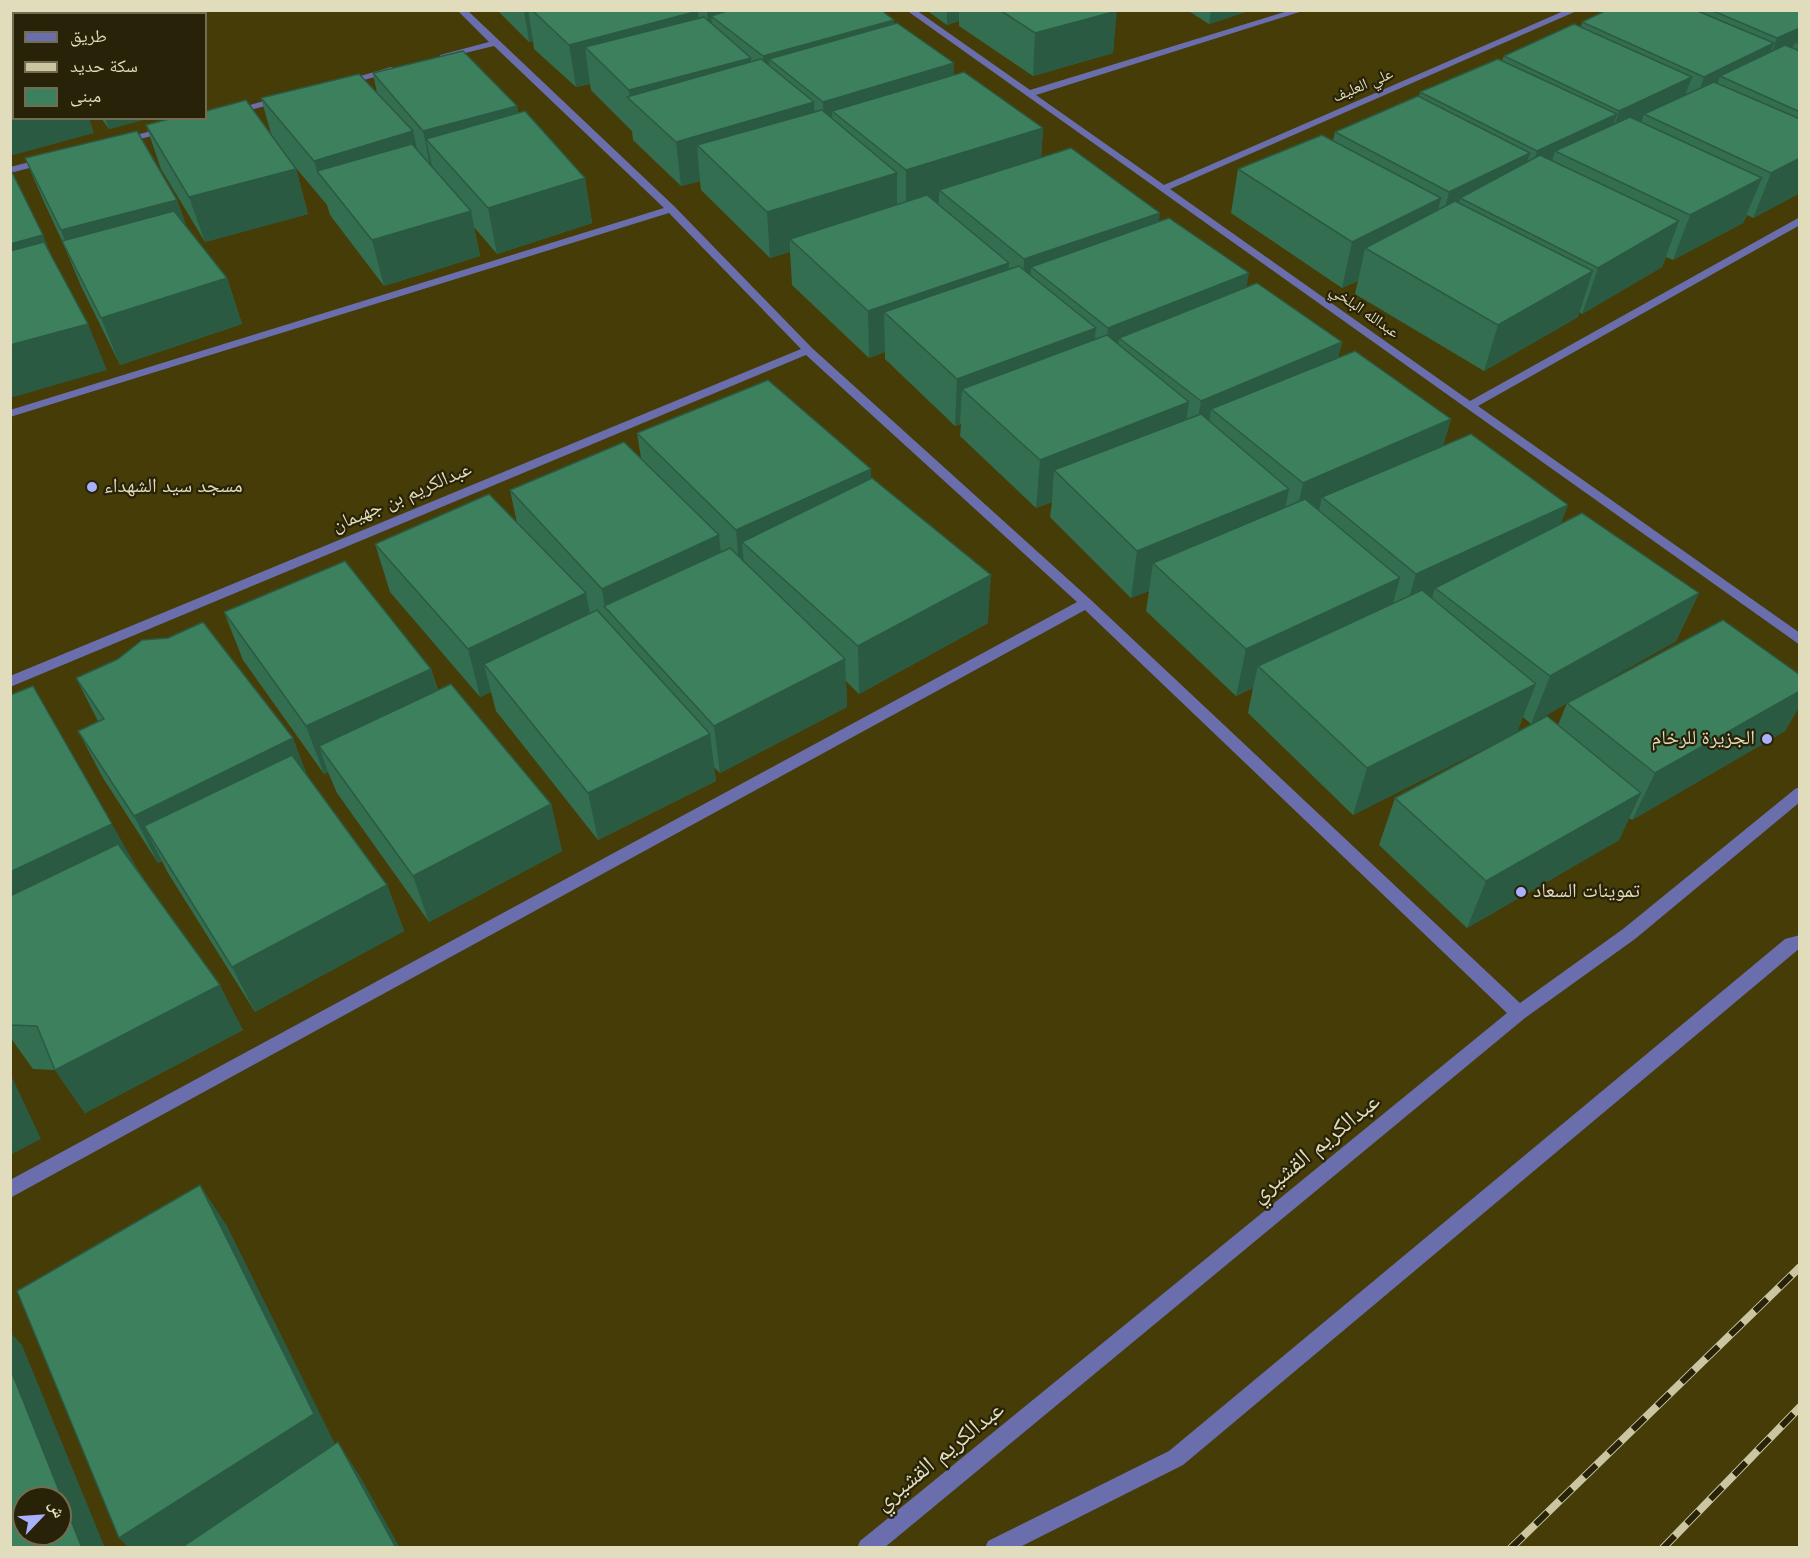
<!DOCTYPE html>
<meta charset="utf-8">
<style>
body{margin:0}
#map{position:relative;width:1810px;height:1558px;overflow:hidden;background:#453c07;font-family:Poppins,"Noto Naskh Arabic",sans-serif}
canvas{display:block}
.frame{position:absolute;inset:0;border:12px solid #e1dcbc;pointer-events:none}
.legend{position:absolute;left:12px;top:12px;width:195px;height:108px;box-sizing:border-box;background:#282308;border:2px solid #726d50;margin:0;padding:8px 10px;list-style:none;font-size:18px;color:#e1dcbc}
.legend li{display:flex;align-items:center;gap:12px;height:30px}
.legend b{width:30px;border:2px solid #726d50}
.north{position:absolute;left:12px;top:1486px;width:60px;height:60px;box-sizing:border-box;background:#282308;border:2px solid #726d50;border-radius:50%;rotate:65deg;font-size:16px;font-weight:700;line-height:24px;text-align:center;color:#e1dcbc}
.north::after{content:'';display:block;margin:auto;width:21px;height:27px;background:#a9b0fc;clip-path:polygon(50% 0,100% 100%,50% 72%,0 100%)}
</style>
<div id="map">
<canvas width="1810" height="1558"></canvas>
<div class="frame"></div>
<ul class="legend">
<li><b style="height:8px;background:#6a6eac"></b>طريق</li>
<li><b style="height:8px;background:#cbc5a2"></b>سكة حديد</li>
<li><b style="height:16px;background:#3d805e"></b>مبنى</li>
</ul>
<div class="north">ش</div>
</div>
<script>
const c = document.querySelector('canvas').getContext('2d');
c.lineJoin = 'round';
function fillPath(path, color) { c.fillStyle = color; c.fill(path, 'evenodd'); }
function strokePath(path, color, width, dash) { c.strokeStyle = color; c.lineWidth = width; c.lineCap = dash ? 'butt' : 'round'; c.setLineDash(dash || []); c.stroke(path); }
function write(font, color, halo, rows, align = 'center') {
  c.font = font + ' Poppins,"Noto Naskh Arabic",sans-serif'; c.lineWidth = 4.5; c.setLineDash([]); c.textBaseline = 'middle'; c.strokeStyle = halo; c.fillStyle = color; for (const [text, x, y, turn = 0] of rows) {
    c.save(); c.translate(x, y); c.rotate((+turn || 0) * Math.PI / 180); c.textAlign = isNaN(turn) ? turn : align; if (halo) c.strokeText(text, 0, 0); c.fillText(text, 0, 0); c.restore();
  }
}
const minor = new Path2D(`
 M457 10H467L675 207 812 348 1091 600 1520 1003 1623 929 1795 789 1800 787V802L1635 939 1525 1018 884 1548H857L860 1541 1507 1013 1085 610 10 1198V1180L1077 602 806 355 10 687V676L801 349 669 213 10 417V410L664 208 494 46 440 59V55L489 42Z
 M906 10H916L1030 90 1291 10H1306L1036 95 1164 185 1566 10H1579L1170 189 1470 401 1800 217V225L1478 406 1800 633V645Z
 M391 67 394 68V72L345 85 340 82Z
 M281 96 286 99 284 101 231 115 226 112Z
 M168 126 171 127V131L121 144 116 141Z
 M49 157 53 158V162L10 173V167Z
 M1800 935V948L1183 1465 1018 1548H985L988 1541 1169 1451 1785 939Z`);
const rail = new Path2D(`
 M1511 1548 1800 1267
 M1663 1548 1800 1407`);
const wall = new Path2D(`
 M497 10H881L894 20V24L954 75 1043 128 1041 158 1159 221 1247 287 1342 342 1338 358 1451 419 1443 446 1568 505 1560 524 1699 593 1676 641 1574 699 1800 675V705L1785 731 1632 820 1629 818 1619 840 1467 928 1379 845 1395 798 1558 725 1567 703 1531 724 1523 717 1517 732 1353 815 1248 713 1253 688 1236 696 1146 611 1149 591 1131 598 1050 517 1052 502 1036 508 960 436 961 424 955 426 885 359V352L869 358 792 285 790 252 770 258 701 190 700 181 681 186 633 140 632 131 591 90 590 84 576 87 534 49 533 41 529 42Z
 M926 10H1116L1113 53 1033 76 959 26V21L947 25Z
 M1187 10H1252L1209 24Z
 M1607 10H1800V193L1753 218 1747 215 1743 223 1673 260 1666 257 1662 267 1582 314 1579 312 1578 317 1484 371 1355 294 1358 281 1342 288 1231 213 1238 169 1333 140 1335 132 1419 97 1420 92 1502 61 1504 56 1581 27 1582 22Z
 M373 73 517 106 518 113 585 178 592 223 497 254 474 227 480 256 384 286 330 215 327 205 291 162 296 169 308 214 205 242 161 169 146 125 272 137 261 98 377 93Z
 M101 118H150L109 129Z
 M25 158 177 200 187 228 227 278 242 324 120 365 81 286 62 241 44 202Z
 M637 433 871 469V479L988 623 859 694 846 681 847 707 720 773 714 767 716 781 598 840 496 711 491 692 480 697 390 592 375 544 517 523 510 490 641 458Z
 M224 612 431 669 438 690 551 804 562 851 429 922 337 793 328 772 324 774 243 660Z
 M76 678 309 778 387 885 404 931 255 1012 168 873 162 861 158 863 103 778 78 731 98 721Z
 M10 695 138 870 243 1030 85 1113 55 1070 33 1069 10 1037Z`);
const shadedWall = new Path2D(`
 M524 10H528L533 41 529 42Z
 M710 10H835L711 16 715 52 711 53 707 11Z
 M947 10H959V21L947 25Z
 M1211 10H1252L1209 24Z
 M698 11 701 53 585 47 590 84 576 87 569 45Z
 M1117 11 1113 53 1033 76 1035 33Z
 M894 20V62L769 59 771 98 766 99 763 56Z
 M1800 28V45L1795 42 1783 71 1761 81 1777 38Z
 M14 36V83L10 84V37Z
 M1774 43 1757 86 1720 76 1708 111 1688 121 1704 77Z
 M751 58 754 101 630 99 629 90Z
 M954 63 953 106 832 111 833 143 824 146 823 102Z
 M1692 77 1676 120 1644 114 1635 141 1605 155 1619 111Z
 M814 102 816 146 697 145 700 181 681 186 676 142Z
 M14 106V118H89L94 133 10 156V107Z
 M517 106 524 150 426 139 434 175H432L423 131Z
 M1617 114 1602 158 1555 151 1545 185 1524 195 1537 151Z
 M105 118H150L109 129Z
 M1043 128 1040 172 939 190V205L906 215V170Z
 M413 131 423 175 317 171 327 206 314 161Z
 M1530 153 1517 198H1460L1452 230 1437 238 1449 192Z
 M1800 158V193L1753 218 1771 173Z
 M296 169 308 214 205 242 189 197Z
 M897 173V218L790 239V252L770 258 767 212Z
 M585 178 592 223 497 254 488 208Z
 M1762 178 1743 223 1673 260 1690 215Z
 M1441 198 1430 244 1365 248 1358 281 1342 288 1352 242Z
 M177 200 193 245 79 276 61 230Z
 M471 211 480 256 384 286 372 240Z
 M1160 213 1154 258 1031 267 1029 302 1022 305 1024 259Z
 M1679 221 1662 267 1582 314 1598 268Z
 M43 235 62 280 10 295V244Z
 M1009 263 1007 309 884 312 885 352 869 358 868 311Z
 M1593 271 1578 317 1484 371 1498 325Z
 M1249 273 1241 319 1119 338 1115 370 1103 374 1108 328Z
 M227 278 242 324 120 365 101 318Z
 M88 324 107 370 10 398V345Z
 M1096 328 1091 375 962 389 960 424 955 426 957 379Z
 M1342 342 1331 388 1211 409 1206 443 1193 448 1201 401Z
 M1189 402 1182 449 1054 470 1052 502 1036 508 1040 460Z
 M1451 419 1437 467 1322 497 1317 520 1293 530 1303 483Z
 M871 469 872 517 742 542 745 575 740 577 736 530Z
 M1289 489 1279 537 1153 563 1149 591 1131 598 1137 551Z
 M1568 505 1550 552 1435 588 1429 609 1402 621 1416 574Z
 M719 535 724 583 605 608 602 589Z
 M991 575 988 623 859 694 858 646Z
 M1400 578 1387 625 1258 666 1253 688 1236 696 1246 649Z
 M586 593 595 640 484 664 491 692 480 697 468 649Z
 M1699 593 1676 641 1531 724 1550 676Z
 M845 659 847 707 720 773 714 726Z
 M431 669 445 716 319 746 328 772 324 774 306 726Z
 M1536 684 1517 732 1353 815 1367 768Z
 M1800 691V705L1785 731 1632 820 1655 773Z
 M710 734 716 781 598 840 588 793Z
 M293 738 311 785 144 826 162 861 158 863 134 816Z
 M1641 793 1619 840 1467 928 1486 881Z
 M551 804 562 851 429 922 413 876Z
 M112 824 138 870 10 932V872Z
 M387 885 404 931 255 1012 232 967Z
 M220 985 243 1030 85 1113 55 1070Z
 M10 1073 41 1139 10 1155Z
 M200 1185 227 1226 338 1450 188 1548H129L119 1538Z
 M10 1332 22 1345 105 1548H82L10 1368Z
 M338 1442 361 1478 400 1548H396Z`);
const building = new Path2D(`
 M10 10H19L20 14H14V36L10 37Z
 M532 10H697L698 11 569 45Z
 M730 10H881L894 20 763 56 711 16Z
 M1000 10H1116L1117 11 1035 33Z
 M1607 10H1695L1774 43 1704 77 1582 22Z
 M1711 10H1800V28L1777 38Z
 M704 17 751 58 629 90 585 47Z
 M897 23 954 63 823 102 769 59Z
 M1574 24 1692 77 1619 111 1504 56Z
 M1800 40V45L1795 42Z
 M14 43V106L10 107V44Z
 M1785 45 1800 51V112L1720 76Z
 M463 51 517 106 423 131 373 73Z
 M761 59 814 102 676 142 627 97Z
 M1498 59 1617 114 1537 151 1420 92Z
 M964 72 1043 128 906 170 832 111Z
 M359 74 413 131 314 161 261 98Z
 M1714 82 1800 119V158L1771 173 1644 114Z
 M1418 96 1530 153 1449 192 1335 132Z
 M246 100 296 169 189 197 146 125 173 118H206V111Z
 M822 110 897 173 767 212 697 145Z
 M525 111 585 178 488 208 426 139Z
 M1630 117 1762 178 1690 215 1555 151Z
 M137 131 177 200 61 230 25 158Z
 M1322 135 1441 198 1352 242 1238 169Z
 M412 144 471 211 372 240 317 171Z
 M1071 148 1160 213 1024 259 939 190Z
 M1540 155 1679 221 1598 268 1460 198Z
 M10 168 43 235 10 244Z
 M927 195 1009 263 868 311 790 239Z
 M1455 201 1593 271 1498 325 1365 248Z
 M174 211 227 278 101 318 62 241Z
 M1169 218 1249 273 1108 328 1031 267Z
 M44 242 88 324 10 345V251Z
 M1019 266 1096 328 957 379 884 312Z
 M1257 283 1342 342 1201 401 1119 338Z
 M1107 335 1189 402 1040 460 962 389Z
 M1355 351 1451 419 1303 483 1211 409Z
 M768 380 871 469 736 530 637 433Z
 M1201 414 1289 489 1137 551 1054 470Z
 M1471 434 1568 505 1416 574 1322 497Z
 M624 442 719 535 602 589 510 490Z
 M872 478 991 575 858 646 742 542Z
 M489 494 586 593 468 649 375 544Z
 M1305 499 1400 578 1246 649 1153 563Z
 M1582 513 1699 593 1550 676 1435 588Z
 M730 548 845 659 714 726 604 606Z
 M345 561 431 669 306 726 224 612Z
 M1422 590 1536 684 1367 768 1258 666Z
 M597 610 710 734 588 793 484 664Z
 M1723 620 1800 675V691L1655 773 1567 703Z
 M203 622 293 738 134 816 78 731 104 719 76 678 118 659 142 640 168 638Z
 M451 684 551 804 413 876 319 746Z
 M33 686 112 824 10 872V695Z
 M1547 716 1641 793 1486 881 1395 798Z
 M292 755 387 885 232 967 144 826Z
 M118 844 220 985 55 1070 37 1026 10 1025V896Z
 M200 1185 314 1414 119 1538 17 1291Z
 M10 1368 82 1548H10ZM24 1498H60V1534H24Z
 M338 1442 396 1548H181Z`);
const markers = [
 [92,487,6,"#a9b0fc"],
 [1767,739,6,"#a9b0fc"],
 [1521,892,6,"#a9b0fc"]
];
const farStreetnames = [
 ["علي العليف",1363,86,-23],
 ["عبدالله البلخي",1364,312,35]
];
const poiNames = [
 ["مسجد سيد الشهداء",104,487],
 ["الجزيرة للرخام",1755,739,"right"],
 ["تموينات السعاد",1533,892]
];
const streetNames = [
 ["عبدالكريم بن جهيمان",402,498,-23]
];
const nearStreetnames = [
 ["عبدالكريم القشيري",1316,1149,-39],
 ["عبدالكريم القشيري",940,1457,-39]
];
fillPath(minor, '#6a6eac');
strokePath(rail, '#cbc5a2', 8);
strokePath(rail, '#282308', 6, [17]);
fillPath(wall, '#346e51');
fillPath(shadedWall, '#2b5a42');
fillPath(building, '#3d805e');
strokePath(building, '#2b5a42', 1.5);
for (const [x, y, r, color] of markers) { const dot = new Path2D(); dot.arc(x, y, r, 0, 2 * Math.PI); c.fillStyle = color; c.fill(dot); strokePath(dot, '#282308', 2); }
write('16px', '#e1dcbc', '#282308', farStreetnames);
write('20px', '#e1dcbc', '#282308', poiNames, 'left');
write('20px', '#e1dcbc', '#282308', streetNames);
write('24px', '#e1dcbc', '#282308', nearStreetnames);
</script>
